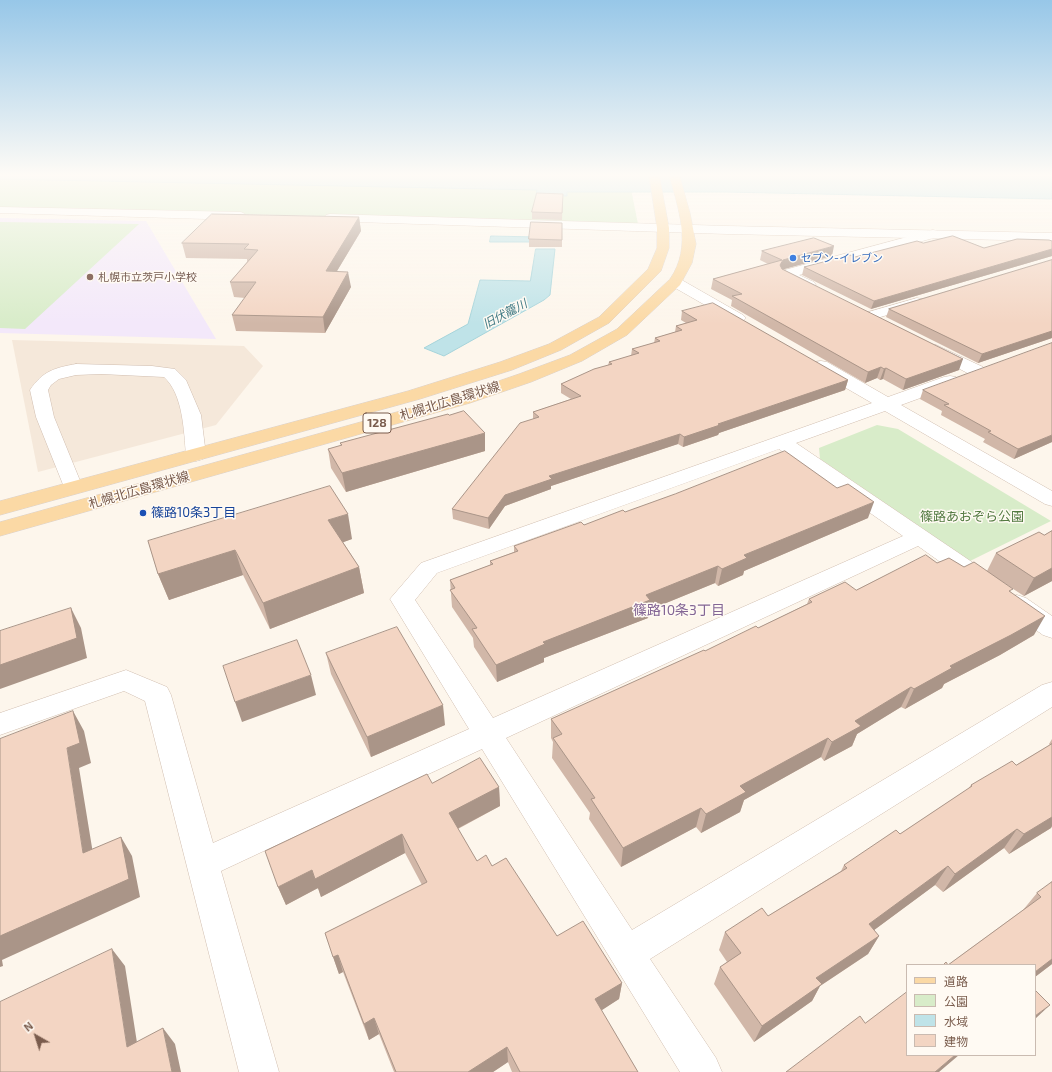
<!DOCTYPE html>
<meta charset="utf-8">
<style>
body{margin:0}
#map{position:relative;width:1052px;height:1072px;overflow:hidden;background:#fdf6ec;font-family:"Exo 2","Noto Sans JP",sans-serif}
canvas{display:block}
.legend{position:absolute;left:906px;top:964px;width:130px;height:92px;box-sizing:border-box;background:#fffaf3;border:1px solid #cabbb1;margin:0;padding:5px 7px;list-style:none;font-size:12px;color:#7a5c4d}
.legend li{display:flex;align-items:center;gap:8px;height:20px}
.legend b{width:20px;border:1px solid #cabbb1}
.north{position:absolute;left:16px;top:1016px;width:40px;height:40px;-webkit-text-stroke:3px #fffaf3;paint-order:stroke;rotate:321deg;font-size:11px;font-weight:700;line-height:16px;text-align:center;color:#7a5c4d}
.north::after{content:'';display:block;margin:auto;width:14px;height:18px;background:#7a5c4d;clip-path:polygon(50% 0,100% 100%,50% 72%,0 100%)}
</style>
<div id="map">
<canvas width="1052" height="1072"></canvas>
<ul class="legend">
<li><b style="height:5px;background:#fbd9a5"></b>道路</li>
<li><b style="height:11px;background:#d8ecc9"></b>公園</li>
<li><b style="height:11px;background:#bfe3e8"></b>水域</li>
<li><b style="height:11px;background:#f3d5c3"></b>建物</li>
</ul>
<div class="north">N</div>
</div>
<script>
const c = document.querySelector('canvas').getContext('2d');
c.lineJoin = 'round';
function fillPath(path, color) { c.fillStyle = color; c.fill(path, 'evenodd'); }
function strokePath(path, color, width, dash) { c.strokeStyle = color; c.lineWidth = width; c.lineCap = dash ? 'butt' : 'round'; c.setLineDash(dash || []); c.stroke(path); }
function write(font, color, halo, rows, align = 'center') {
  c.font = font + ' "Exo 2","Noto Sans JP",sans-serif'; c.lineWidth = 3; c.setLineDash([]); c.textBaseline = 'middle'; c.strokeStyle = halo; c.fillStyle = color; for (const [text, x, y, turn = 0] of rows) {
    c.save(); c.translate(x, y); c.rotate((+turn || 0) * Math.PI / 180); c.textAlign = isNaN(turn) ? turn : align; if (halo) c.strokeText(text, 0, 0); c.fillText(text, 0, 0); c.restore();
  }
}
const residential = new Path2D(`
 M12 340 244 346 263 366 216 425 38 472Z`);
const education = new Path2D(`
 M0 218 146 221 216 339 0 333Z`);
const green = new Path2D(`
 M0 174H628L638 224 0 208Z
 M0 222 139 224 25 329 0 328Z
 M877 425 898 429 1051 521 970 561 820 459 819 448Z`);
const water = new Path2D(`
 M0 174H1052V199L725 192H567V196L536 195 537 190 0 179Z
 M491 236 537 237 556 242H490Z
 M536 249H555L550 295 544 300 444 356 424 348 468 324 480 280 530 281Z`);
const street = new Path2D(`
 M933 230 937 231 939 234 937 237 799 275 814 282 816 285 814 288C803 291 791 282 781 277L779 274 781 271Z
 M675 278 680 279 743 315 746 318 743 321 738 323 733 321 670 285 668 282 670 279Z
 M917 298 922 299 924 302 922 305 870 320 865 319 863 316 865 313Z
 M936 345 983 367 985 371 983 375 977 376 971 375 930 353 928 350 930 347Z
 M821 361 827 362 888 397 944 377 950 376 956 377 959 381 956 385 901 405 1052 491V506L1045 504 885 411 796 443 997 579 1001 585 997 591 989 593 981 591 918 546 506 738 632 930 1042 685 1052 682V707L650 959 716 1058 722 1072H680L482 749 221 871 279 1072H239L145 701 124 691 0 735V713L126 670 167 687 171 695 213 843 469 729 390 599 421 563 872 403 815 370 813 366 815 362ZM779 449 903 536 493 718 415 600 437 573Z
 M76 364 152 366 175 369 186 380 201 415 206 455 203 459 196 461 189 459 186 455C184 431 183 394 164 377L101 374 76 375 59 379 51 385 48 390 54 417 83 488 80 492 73 494 66 492 36 417 30 390C43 371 54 368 76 364Z
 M1017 595 1026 598 1052 616V638L1043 635 1008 610 1005 604 1008 598Z`);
const secondary = new Path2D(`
 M0 207 241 212 245 214 247 216 245 218 241 220 0 213Z
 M330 214 727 226 1052 233V241L727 234 326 221 324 218 326 215Z`);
const primary = new Path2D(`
 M649 174H659L669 228V248L661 271 609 323 561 350 512 370 420 399 0 515V501L408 391 500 362 549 344 599 317 648 269 657 248V228Z
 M669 174H679L690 213 696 244 692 263 680 285 627 335 582 361 531 382 470 403 0 536V522L458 395 519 374 570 355 617 329 670 279C693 246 678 209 669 174Z`);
const wall = new Path2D(`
 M563 194 562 220 532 219V212Z
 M359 217 361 231 337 271 351 287 325 333 236 331 232 315 245 298 234 297 230 282 247 262V259L186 258 182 243Z
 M562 223V247H529V239Z
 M1052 241V256L871 309 802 275 804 267 923 243 984 248Z
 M762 251 832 256 783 269 959 370 903 390 883 379 880 380 877 378 865 383 731 306 732 300 711 289 713 279 768 264 760 260Z
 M1052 260V338L978 363 886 317 889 309Z
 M682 311 848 380 845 390 719 433 718 435 683 447 678 444 551 486V489L505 506 489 529 453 519 452 509 533 419V412L571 399 561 393V384L608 365 609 362 631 356 632 349 654 343 655 338 675 332 676 326 686 323 681 320Z
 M923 390 1052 442 1014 459 983 442 985 439 941 415 942 411 920 399Z
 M485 433V451L346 492 331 468 328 449 341 446 340 443Z
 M625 512 868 518 744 571 743 575 718 586 715 583 649 610 648 618 544 658V662L497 682 474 647 473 638 452 607 450 580 490 565V561L514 552V546L584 525Z
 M1052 531V581L1024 596 1001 581 1011 592 1034 635 1000 655 944 684 942 688 905 709 901 707 857 734 852 746 824 761 821 757 744 800 740 812 701 833 696 827 621 867 589 819 590 813 552 758 553 742 551 738V719L758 628 807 604 809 599 856 590 937 563 987 571 996 553 1044 535Z
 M352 539 343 542 359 567 364 593 270 629 243 575 169 600 158 574 148 541Z
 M326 653 445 725 371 757 331 674Z
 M1052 739V826L1051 828 1009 854 1004 848 943 892 935 885 874 930 879 936 868 954 820 986 812 1001 754 1042 714 984 720 967 727 962 719 950 725 932 768 916 841 871 844 865 900 834 968 789 971 785 1016 765 1050 745 1049 744Z
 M432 783 499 787 500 806 458 829 477 861 492 866 557 936 622 983 619 999 601 1010 638 1072H512L508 1062 493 1072H394L379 1034 369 1040 343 972 339 974 325 933 422 885 405 853 321 897 318 888 286 905 278 887Z
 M1052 882V964L1035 977V965H948L1023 910 1037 893Z`);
const shadedWall = new Path2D(`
 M359 217 361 231 328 286 326 271Z
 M834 246 832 256 781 270 780 265 783 260Z
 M1052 249V256L871 309 874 301Z
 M348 272 351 287 325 333 323 317Z
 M1052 331V338L978 363 982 354Z
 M963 359 959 370 903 390 906 379Z
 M881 367 877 378 865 383 868 372Z
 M886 368 883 379 880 380 884 369Z
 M848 380 845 390 719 433 718 435 683 447 684 437 718 424Z
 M485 433V451L346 492 342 473Z
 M680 434 678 444 551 486V489L505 506 489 529 488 518 505 495 549 476Z
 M1052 435V442L1014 459 1018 449Z
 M874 502 868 518 744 571 743 575 718 586 722 569 744 555Z
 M348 514 352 539 333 546 328 520Z
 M235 550 243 575 169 600 158 574Z
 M718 566 715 583 649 610 648 618 544 658V662L497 682 496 665 543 642 646 595Z
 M359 567 364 593 270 629 263 603Z
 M1052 568V581L1024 596 1034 578Z
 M71 608 81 628 87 658 0 689V665Z
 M1045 616 1034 635 1000 655 944 684 942 688 905 709 914 689 950 666Z
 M311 675 316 695 242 722 235 702Z
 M911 687 901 707 857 734 852 746 824 761 832 742 855 721Z
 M443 705 445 725 371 757 367 737Z
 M73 711 84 731 91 763 79 768 96 872 83 853 67 748Z
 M828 738 821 757 744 800 740 812 701 833 706 814 740 786Z
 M499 787 500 806 451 832 449 813Z
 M701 808 696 827 621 867 623 848Z
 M1052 817V826L1051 828 1009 854 1024 834Z
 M1017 829 1004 848 943 892 955 874Z
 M402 834 405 853 321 897 315 879Z
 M121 837 132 856 140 897 2 960 3 966 0 967V936Z
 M948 866 935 885 858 942 869 924Z
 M312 870 318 888 286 905 278 887Z
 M879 936 868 954 820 986 812 1001 754 1042 762 1026 816 978Z
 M112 949 125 966 140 1062 127 1047Z
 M338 955 343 972 339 974 333 957Z
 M1052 959V964L1035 977V972Z
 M622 983 619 999 593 1016 595 999Z
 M1050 1005 1035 1019V1016Z
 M374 1018 379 1034 369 1040 364 1024Z
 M163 1028 175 1044 181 1072H172Z
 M507 1047 508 1062 493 1072H468Z
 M955 1055H959L939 1072H935Z`);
const building = new Path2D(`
 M537 193 563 194 562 213 532 212Z
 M212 214 359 217 326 271 348 272 323 317 232 315 256 282H230L258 250 244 249 249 244 182 243Z
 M531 222 562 223V240L529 239Z
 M953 236 984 248 1017 239 1049 240 1052 241V249L874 301 804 267 850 255 855 257 917 241 923 243Z
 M814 238 834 246 783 260 780 265 782 269 963 359 906 379 886 368 884 369 881 367 868 372 732 296 742 294 713 279 782 260 762 251Z
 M1052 260V331L982 354 889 309Z
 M713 303 848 380 718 424 720 425 684 437 680 434 549 476 552 479 505 495 488 518 452 509 520 423 539 417 533 412 581 396 561 384 594 369 612 364 609 362 639 353 632 349 660 341 655 338 682 330 676 326 697 320 682 311Z
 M1052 343V435L1018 449 988 432 991 431 944 405 949 404 923 390Z
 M464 411 485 433 342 473 328 449 342 445 340 443 448 414 449 415Z
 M785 451 837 488 848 484 874 502 744 555 747 558 722 569 718 566 646 595 650 600 543 642 545 644 496 665 472 629 477 628 450 590 455 588 450 580 493 564 490 561 518 551 514 546 581 522 584 525 623 510 625 512 675 494Z
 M330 486 348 514 328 520 359 567 263 603 235 550 158 574 148 541Z
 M1052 531V568L1034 578 996 553 1039 532 1044 535Z
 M926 555 937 563 949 558 964 567 974 562 1013 589 1009 591 1045 616 1011 635 950 666 952 668 914 689 911 687 855 721 861 726 832 742 828 738 740 786 746 792 706 814 701 808 623 848 591 799 595 798 553 738 562 734 551 719 704 650 705 651 756 626 758 628 812 602 809 599 845 582 856 590Z
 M71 608 77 638 0 665V631Z
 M397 627 443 705 367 737 326 653Z
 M297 640 311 675 235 702 223 666Z
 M73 711 80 743 67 748 83 853 121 837 129 879 0 936V739Z
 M1052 744V817L1024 834 1017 829 955 874 948 866 869 924 879 936 816 978 822 984 762 1026 720 967 741 953 725 932 762 908 768 916 847 868 844 865 896 830 900 834 972 786 971 785 1012 761 1016 765Z
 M480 758 499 787 449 813 477 861 486 855 492 866 506 858 557 936 583 921 622 983 595 999 638 1072H520L507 1047 468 1072H396L374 1018 364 1024 338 955 333 957 325 933 427 882 402 834 315 879 312 870 278 887 265 851 427 774 432 783Z
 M1052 882V959L1035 972V965H943L946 962 948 965 1041 897 1037 893Z
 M112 949 127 1047 163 1028 172 1072H0V1002Z
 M1035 990 1050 1005 1035 1016Z
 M907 992V1055H955L935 1072H786L860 1016 865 1023Z`);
const markers = [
 [793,258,4,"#3f7fe0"],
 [90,277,4,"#8d6e63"],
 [143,513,4,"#1a4fb4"]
];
const farShopnames = [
 ["セブン-イレブン",801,258]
];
const farEducationnames = [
 ["札幌市立茨戸小学校",98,277]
];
const farWaternames = [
 ["旧伏籠川",505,314,-28]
];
const shields = [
 [377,423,28]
];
const shieldNames = [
 ["128",377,423]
];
const streetNames = [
 ["札幌北広島環状線",450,401,-17],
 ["札幌北広島環状線",139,490,-16]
];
const transitNames = [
 ["篠路10条3丁目",151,513]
];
const parkNames = [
 ["篠路あおぞら公園",972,517]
];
const neighbourhoodNames = [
 ["篠路10条3丁目",679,610]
];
fillPath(residential, '#f5e8da');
fillPath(education, '#f3e8fa');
fillPath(green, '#d8ecc9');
fillPath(water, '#bfe3e8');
strokePath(water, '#a5d3da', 1);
strokePath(street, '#d1beb0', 1);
strokePath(secondary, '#d6c0b0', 1);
strokePath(primary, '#dad1cd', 1);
fillPath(street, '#fff');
fillPath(secondary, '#fff');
fillPath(primary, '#fbd9a5');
fillPath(wall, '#d1b7a8');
fillPath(shadedWall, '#aa9588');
fillPath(building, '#f3d5c3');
strokePath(building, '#aa9588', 1);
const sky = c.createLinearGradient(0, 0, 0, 324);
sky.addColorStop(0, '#97c7e8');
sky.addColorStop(0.54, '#fefbf6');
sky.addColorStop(1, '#fefbf600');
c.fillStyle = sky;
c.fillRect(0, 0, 1052, 324);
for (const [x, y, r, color] of markers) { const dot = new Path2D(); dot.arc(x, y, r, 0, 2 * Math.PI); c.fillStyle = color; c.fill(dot); strokePath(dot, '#fffaf3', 1.5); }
write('11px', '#366cbe', '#fffaf3', farShopnames, 'left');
write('11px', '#785e54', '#fffaf3', farEducationnames, 'left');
write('italic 12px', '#437c86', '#fffaf3', farWaternames);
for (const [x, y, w] of shields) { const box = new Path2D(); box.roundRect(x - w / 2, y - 10, w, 20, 3); c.fillStyle = '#fffaf3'; c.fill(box); strokePath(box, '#7a5c4d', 1); }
write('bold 12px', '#7a5c4d', null, shieldNames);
write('13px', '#7a5c4d', '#fffaf3', streetNames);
write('13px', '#164399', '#fffaf3', transitNames, 'left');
write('13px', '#537a41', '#fffaf3', parkNames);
write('14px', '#846695', '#fffaf3', neighbourhoodNames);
</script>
